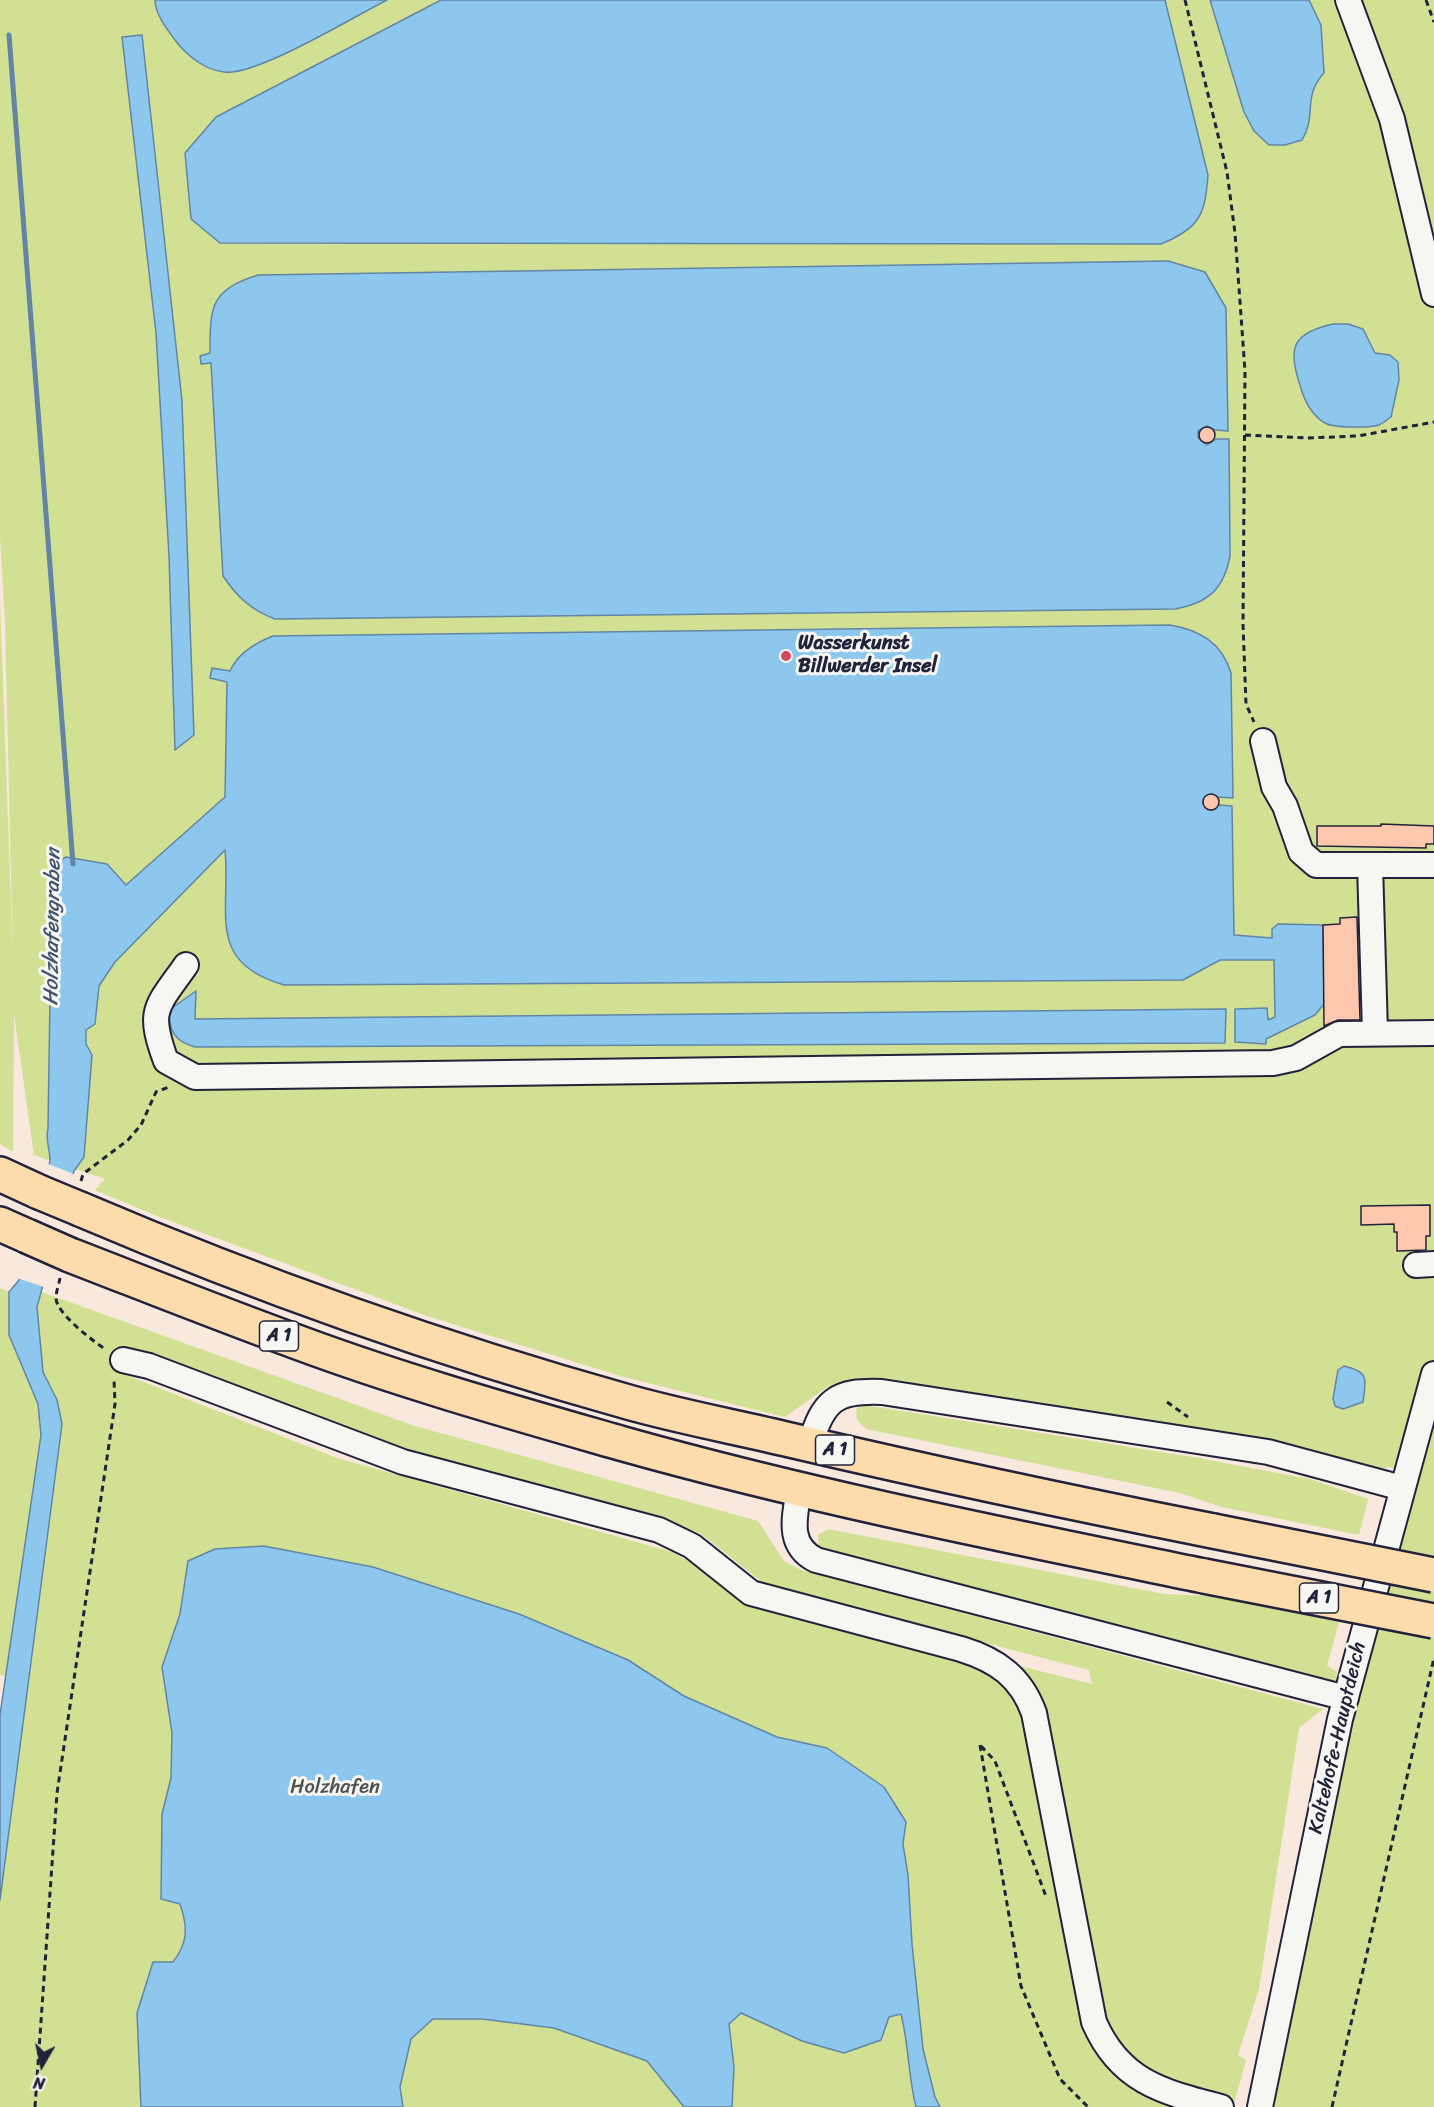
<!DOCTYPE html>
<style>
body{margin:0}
#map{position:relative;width:1434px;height:2107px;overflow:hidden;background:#f8e8dd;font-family:Sriracha,sans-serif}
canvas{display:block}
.north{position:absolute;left:12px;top:2035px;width:60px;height:60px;-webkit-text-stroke:4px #f6f6f2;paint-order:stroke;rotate:189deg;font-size:16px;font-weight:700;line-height:24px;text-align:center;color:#22223b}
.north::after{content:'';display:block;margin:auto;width:21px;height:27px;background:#22223b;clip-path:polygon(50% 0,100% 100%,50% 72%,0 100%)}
</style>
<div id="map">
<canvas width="1434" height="2107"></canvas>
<div class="north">N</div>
</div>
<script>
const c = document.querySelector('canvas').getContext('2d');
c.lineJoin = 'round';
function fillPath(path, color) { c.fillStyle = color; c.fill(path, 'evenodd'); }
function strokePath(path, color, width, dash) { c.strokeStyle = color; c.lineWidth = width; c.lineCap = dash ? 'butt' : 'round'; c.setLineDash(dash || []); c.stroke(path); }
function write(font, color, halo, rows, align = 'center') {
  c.font = font + ' Sriracha,sans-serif'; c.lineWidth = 6; c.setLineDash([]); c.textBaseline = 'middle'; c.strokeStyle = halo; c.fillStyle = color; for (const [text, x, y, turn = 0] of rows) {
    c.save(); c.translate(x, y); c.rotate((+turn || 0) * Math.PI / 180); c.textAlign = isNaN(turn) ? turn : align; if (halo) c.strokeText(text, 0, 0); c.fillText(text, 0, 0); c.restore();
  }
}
const green = new Path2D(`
 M0 0H1434V2107H1270L1322 1837 1415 1472 1388 1467 1377 1472 977 1397 827 1387 785 1417 620 1376 427 1316 157 1216 95 1190 105 1179 34 1155 14 1014 13 1152 0 1144V598L13 960 5 624 0 537Z
 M0 1288 9 1292V1298L37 1319 39 1291 415 1426 758 1521 784 1561 801 1570 1323 1709 1299 1728 1259 1989 1238 2055 1246 2060 1233 2107H0V1900L28 1679 0 1675ZM115 1347 399 1452 700 1533 767 1586 1089 1670 1092 1684 758 1601 672 1552 337 1458 113 1370Z
 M864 1405 1193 1457 1310 1479 1368 1499 1359 1535 1222 1507 1180 1493 866 1429 857 1420 856 1409Z
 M828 1529 1164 1594 1210 1596 1339 1622 1327 1666 1337 1672 1334 1687 826 1556 819 1546 818 1535Z`);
const water = new Path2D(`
 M155 0H387C355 16 255 77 224 72 205 70 187 56 175 40 167 29 155 14 155 0Z
 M441 0H1165L1208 175C1205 215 1200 228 1161 244L220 243 191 219 185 153 216 117Z
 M1210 0H1309L1321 25 1324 73C1302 97 1317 116 1302 140L1285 145H1269L1254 131 1244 112Z
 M142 35 182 401 194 735 175 750 169 556 156 333 122 37Z
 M1168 261 1205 272 1226 308 1228 431 1215 430 1207 426 1198 431V438L1207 445 1216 439H1229L1230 556C1224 589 1208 603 1175 609L275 619C251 610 237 597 223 576L211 363 201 364 200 356 210 353C210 307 210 290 258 275Z
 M1333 324H1348L1363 329 1375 353 1390 355 1398 362 1399 380 1391 417C1387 420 1383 423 1379 425 1370 428 1333 428 1325 423 1311 415 1304 400 1300 385 1287 347 1293 333 1333 324Z
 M1170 625C1200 630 1222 643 1231 673L1233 798 1218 797 1212 794 1204 799 1203 804 1211 810 1219 805 1232 806 1234 935 1272 938V929L1278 924 1323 925 1324 1004 1315 1015 1266 1039V1044L1235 1042V1009L1267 1008 1268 1020 1275 1017 1274 960H1220L1183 980 284 985C205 962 231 913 225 850L115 962 99 986 95 1024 86 1030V1044L92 1055 84 1157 74 1171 37 1307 43 1372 57 1400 62 1424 0 1900V1715L41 1435 38 1404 9 1335V1292L19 1280 50 1161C50 1149 45 1140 48 1128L52 865 66 857 107 864 126 885 225 797 227 682 210 678 212 668 230 671C238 653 255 643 273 636Z
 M196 991 195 1019 1226 1009 1225 1043 195 1047C174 1041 169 1031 169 1010Z
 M1344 1366C1369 1372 1366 1377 1363 1402L1343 1409 1335 1406 1333 1399 1338 1370Z
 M264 1546 373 1567 519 1614 628 1660 684 1696 777 1737 827 1748 884 1787 906 1822 903 1844 908 1875 912 1944 923 2049 935 2097 940 2107H916C908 2076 909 2045 901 2014L889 2017 881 2040 844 2053 802 2041 741 2013 729 2024 734 2067 732 2107H684L647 2061 554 2028 482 2019H433L411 2039 400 2087 403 2107H141L137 2013 153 1962H173C188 1943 188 1927 180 1904L161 1899 162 1814 171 1778 172 1733 162 1667 180 1614 188 1561 215 1549Z`);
const pier = new Path2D(`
 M46 1163 76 1175 44 1287 17 1278Z`);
const stream = new Path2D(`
 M9 35 73 864`);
const building = new Path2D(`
 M1199 435a8 8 0 1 1 16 0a8 8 0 1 1-16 0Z
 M1203 802a8 8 0 1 1 16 0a8 8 0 1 1-16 0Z
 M1381 824 1434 826V844H1426V848L1317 846V826H1381Z
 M1357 917 1360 1020H1338L1324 1026 1323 925 1340 924V918Z
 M1430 1205V1236H1426V1250L1397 1251V1232H1394V1224L1361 1225V1206Z`);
const path = new Path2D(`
 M1185 0 1227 172 1235 233 1245 371 1243 624 1246 704 1254 722
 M1426 0 1434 22
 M1245 435 1307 438 1358 436 1434 422
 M81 1181 83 1174 128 1140 141 1125 156 1092 169 1087
 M60 1278C59 1284 56 1292 56 1298 56 1313 93 1341 105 1349
 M1167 1402 1188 1417
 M980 1745 1021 1986 1060 2079 1088 2107
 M981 1746 995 1761 1047 1899
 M35 2107 57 1793 115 1404 114 1379
 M1332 2107 1434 1658`);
const minor = new Path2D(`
 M1348 0 1392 119 1434 294
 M1263 741 1274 787 1285 806 1301 852 1316 865H1434
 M1370 865 1375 1032
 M186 965C156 1008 147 1009 166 1061L195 1077 1273 1063 1296 1058 1339 1034 1434 1033
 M1416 1265 1434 1264
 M123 1360 149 1366 403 1462 659 1530 692 1546 751 1593 961 1649C997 1660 1021 1677 1034 1713L1094 2022C1120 2082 1163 2092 1221 2107
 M810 1445C823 1400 836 1390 882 1392L1268 1452 1402 1488
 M799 1489C795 1516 786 1545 816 1560L1346 1698
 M1260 2107 1340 1719 1434 1374`);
const highway = new Path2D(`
 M0 1174 39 1192
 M80 1209C258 1285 442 1350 628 1402 681 1417 736 1427 790 1440 931 1473 1072 1503 1213 1531
 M0 1224 27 1236
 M70 1255C145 1284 220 1314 297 1342 402 1381 512 1412 620 1443 812 1497 1009 1536 1204 1576`);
const highwayBridge = new Path2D(`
 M39 1192 80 1209
 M27 1236 70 1255
 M1213 1531 1434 1575
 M1204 1576 1434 1621`);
const markers = [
 [786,656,6,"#d1495b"]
];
const shields = [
 [279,1336,39],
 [835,1450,39],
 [1319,1598,39]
];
const shieldNames = [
 ["A 1",279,1336],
 ["A 1",835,1450],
 ["A 1",1319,1598]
];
const poiNames = [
 ["Wasserkunst",798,644],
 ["Billwerder Insel",798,667]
];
const streetNames = [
 ["Kaltehofe-Hauptdeich",1338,1738,-77]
];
const parkNames = [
 ["Holzhafen",335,1788]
];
const waterNames = [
 ["Holzhafengraben",53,927,-89]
];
fillPath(green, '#d1e093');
fillPath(water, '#8dc7ed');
strokePath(water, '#6285a6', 1.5);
fillPath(pier, '#f8e8dd');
strokePath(stream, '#6285a6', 5);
fillPath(building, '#fcc7ad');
strokePath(building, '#22223b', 1.5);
strokePath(minor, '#22223b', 28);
strokePath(highway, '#22223b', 38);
strokePath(path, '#22223b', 3, [6, 4.5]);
strokePath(minor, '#f6f6f2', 24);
strokePath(highway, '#fcdcac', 33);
strokePath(highwayBridge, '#22223b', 38, []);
strokePath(highwayBridge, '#fcdcac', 33);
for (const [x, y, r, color] of markers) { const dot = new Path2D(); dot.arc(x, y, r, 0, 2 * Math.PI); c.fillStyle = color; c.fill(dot); strokePath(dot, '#f6f6f2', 2); }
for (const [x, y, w] of shields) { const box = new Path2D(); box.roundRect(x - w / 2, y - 15, w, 30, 4.5); c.fillStyle = '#f6f6f2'; c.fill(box); strokePath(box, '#22223b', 1.5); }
write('bold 18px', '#22223b', null, shieldNames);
write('bold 20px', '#22223b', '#f6f6f2', poiNames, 'left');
write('20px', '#22223b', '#f6f6f2', streetNames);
write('20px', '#4e5251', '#f6f6f2', parkNames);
write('italic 21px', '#425470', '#f6f6f2', waterNames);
</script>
